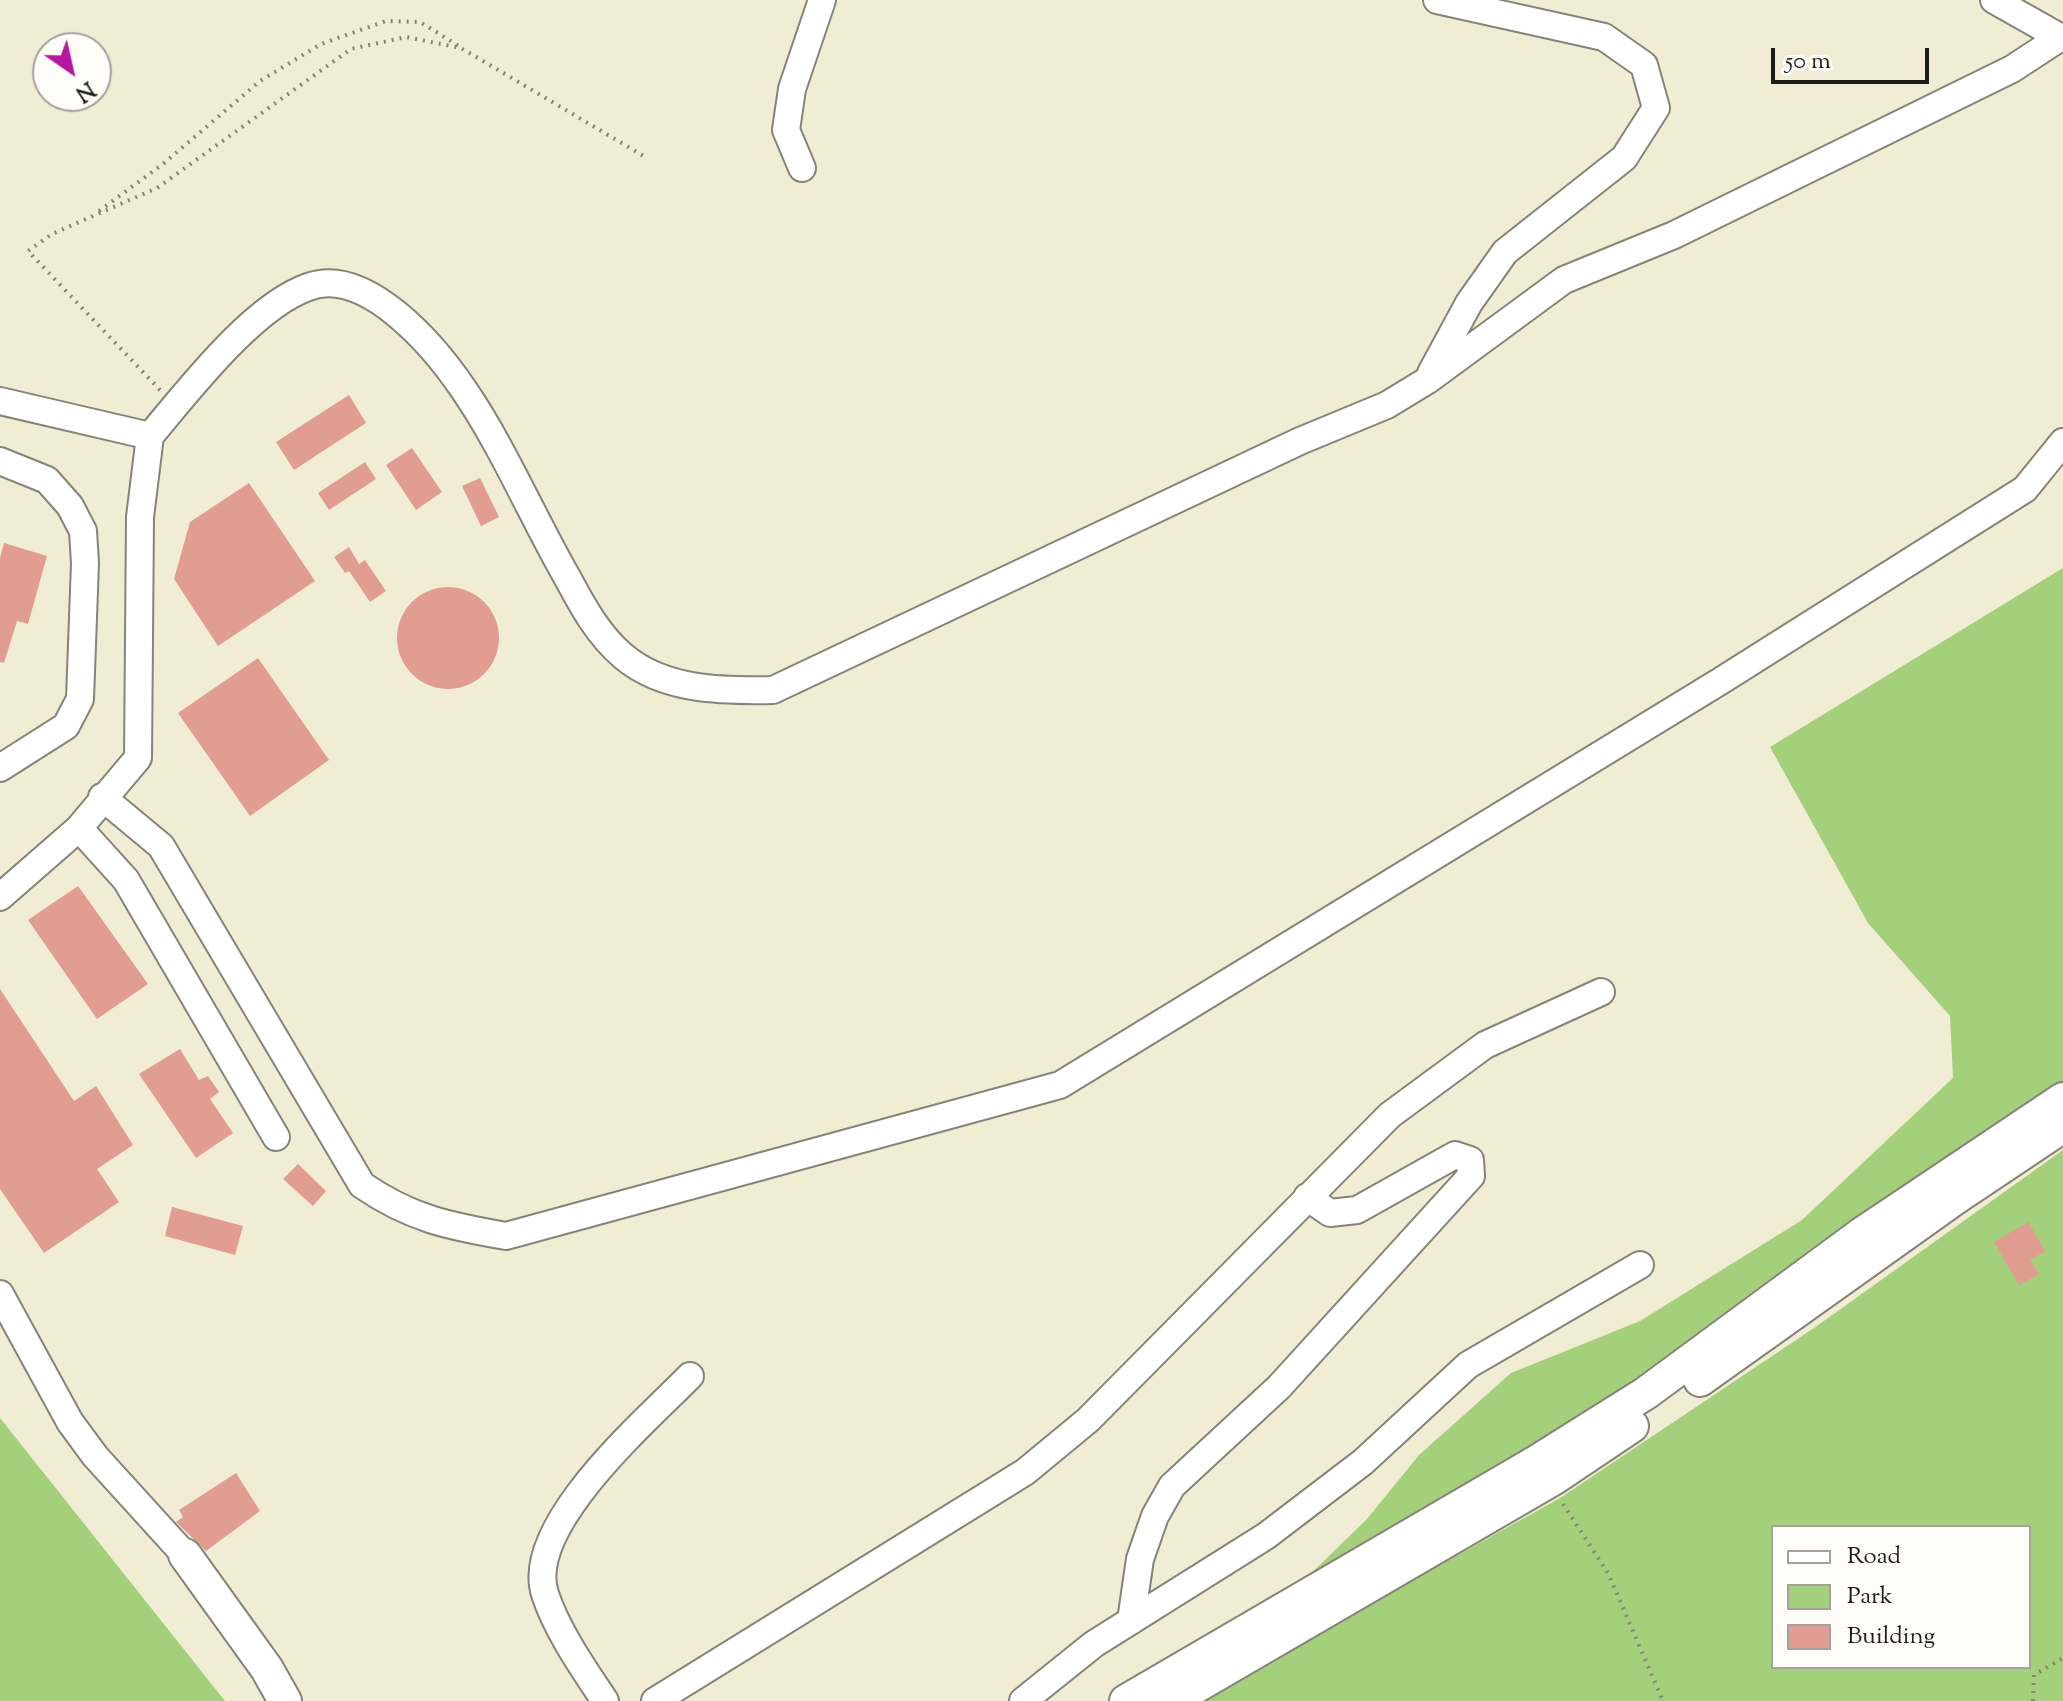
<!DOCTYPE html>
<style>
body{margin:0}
#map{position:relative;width:2063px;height:1701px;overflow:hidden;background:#f1ecd4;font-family:"Sorts Mill Goudy",serif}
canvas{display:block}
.legend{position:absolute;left:1771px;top:1525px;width:260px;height:144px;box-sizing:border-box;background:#fdfcf7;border:2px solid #a3a29f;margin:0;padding:10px 14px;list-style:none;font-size:24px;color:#1c1c1c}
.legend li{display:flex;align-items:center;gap:16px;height:40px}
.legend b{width:40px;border:2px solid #a3a29f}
.north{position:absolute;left:32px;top:32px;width:80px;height:80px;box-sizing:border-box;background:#fdfcf7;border:2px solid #a3a29f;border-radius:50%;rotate:146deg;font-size:22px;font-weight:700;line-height:32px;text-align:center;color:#1c1c1c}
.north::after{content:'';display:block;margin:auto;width:28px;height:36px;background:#b5179e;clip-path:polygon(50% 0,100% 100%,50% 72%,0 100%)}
.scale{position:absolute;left:1771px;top:48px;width:158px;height:36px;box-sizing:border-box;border:4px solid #1c1c1c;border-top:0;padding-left:10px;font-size:24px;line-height:28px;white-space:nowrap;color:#1c1c1c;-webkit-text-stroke:6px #fdfcf7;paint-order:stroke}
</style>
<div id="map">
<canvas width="2063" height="1701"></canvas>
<ul class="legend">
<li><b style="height:10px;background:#fff"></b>Road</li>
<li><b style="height:22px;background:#a4cf7b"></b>Park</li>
<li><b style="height:22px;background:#e29d92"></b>Building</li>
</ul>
<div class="north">N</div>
<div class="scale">50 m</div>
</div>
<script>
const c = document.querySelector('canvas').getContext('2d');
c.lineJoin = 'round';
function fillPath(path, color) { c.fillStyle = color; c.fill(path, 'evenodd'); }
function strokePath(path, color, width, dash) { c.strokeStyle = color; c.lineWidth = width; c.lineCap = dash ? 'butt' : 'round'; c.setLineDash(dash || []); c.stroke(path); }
const green = new Path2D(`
 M2063 568V1091L1646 1393 1292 1592 1367 1519 1419 1455 1511 1373 1640 1321 1802 1220 1953 1078 1950 1016 1868 923 1770 747Z
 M2063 1150V1701H1196L1560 1498 1814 1328ZM1773 1527H2029V1667H1773Z
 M0 1418 225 1701H0Z`);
const building = new Path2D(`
 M349 395 366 423 294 470 276 442Z
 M412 448 442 492 416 510 386 465Z
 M365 462 376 479 329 510 318 493Z
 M480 478 499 517 481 526 462 486Z
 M249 483 315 581 218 646 174 579 190 522Z
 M4 543 47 556 28 624 17 621 4 663 0 662V558Z
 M349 547 359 564 365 560 386 591 370 602 349 571 345 573 334 557Z
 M397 638a51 51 0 1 1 102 0a51 51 0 1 1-102 0Z
 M258 658 329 760 250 816 178 713Z
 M78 886 148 984 97 1019 28 920Z
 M0 989 74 1101 96 1086 133 1145 97 1169 119 1202 44 1253 0 1189Z
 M180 1049 199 1080 208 1076 219 1092 210 1099 233 1133 196 1158 139 1074Z
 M298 1164 326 1191 313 1206 283 1179Z
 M172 1207 243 1226 235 1255 165 1236Z
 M2028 1222 2045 1251 2030 1260 2039 1274 2019 1285 1994 1242Z
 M236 1473 260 1511 206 1551 176 1522 183 1517 179 1510Z`);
const path = new Path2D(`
 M99 211 163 164 260 81 321 44 386 21 420 22 459 46
 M160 390 28 251 52 234 157 188 351 49 406 37 461 48 647 158
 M1563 1504 1608 1573 1663 1701
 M2033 1701 2034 1675 2063 1658`);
const minor = new Path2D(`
 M1994 0 2063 39
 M802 168 786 130 792 89 822 0
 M1431 373 1469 303 1505 252 1624 158 1656 108 1644 65 1604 37 1437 0
 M0 401 150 436 140 517 138 758 79 828 0 897
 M150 436C188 391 252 307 308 287 366 265 435 347 464 390 502 445 533 518 567 577 582 605 598 635 623 656 664 691 723 691 773 690L1300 441 1387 405 1428 380 1564 280 1674 235 2012 69 2061 37
 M0 461 47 480 70 506 83 531 85 563 80 699 66 726 0 768
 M102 797 161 846 362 1185C410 1218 448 1226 506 1236L1060 1085 1719 682 2025 489 2063 442
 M79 828 126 880 276 1137
 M0 1294 70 1422 95 1456 185 1555
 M1131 1621 1140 1559 1155 1516 1172 1486 1279 1387 1471 1176 1470 1160 1455 1155 1357 1210 1330 1213 1307 1197
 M605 1701C584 1669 557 1631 545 1594 523 1526 647 1420 690 1376
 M655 1701 1025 1472 1088 1420 1390 1115 1485 1045 1601 992
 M1023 1701 1094 1644 1266 1536 1363 1462 1468 1365 1640 1265`);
const major = new Path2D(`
 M1700 1380 1954 1199 2063 1126
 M185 1555 267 1669 285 1701
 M1126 1701 1536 1462 1646 1393 1863 1233 2063 1099
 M1171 1701 1553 1479 1632 1426`);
fillPath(green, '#a4cf7b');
fillPath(building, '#e29d92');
strokePath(minor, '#868478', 30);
strokePath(major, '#868478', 36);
strokePath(path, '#868478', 4, [2, 6]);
strokePath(minor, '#fff', 26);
strokePath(major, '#fff', 32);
</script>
